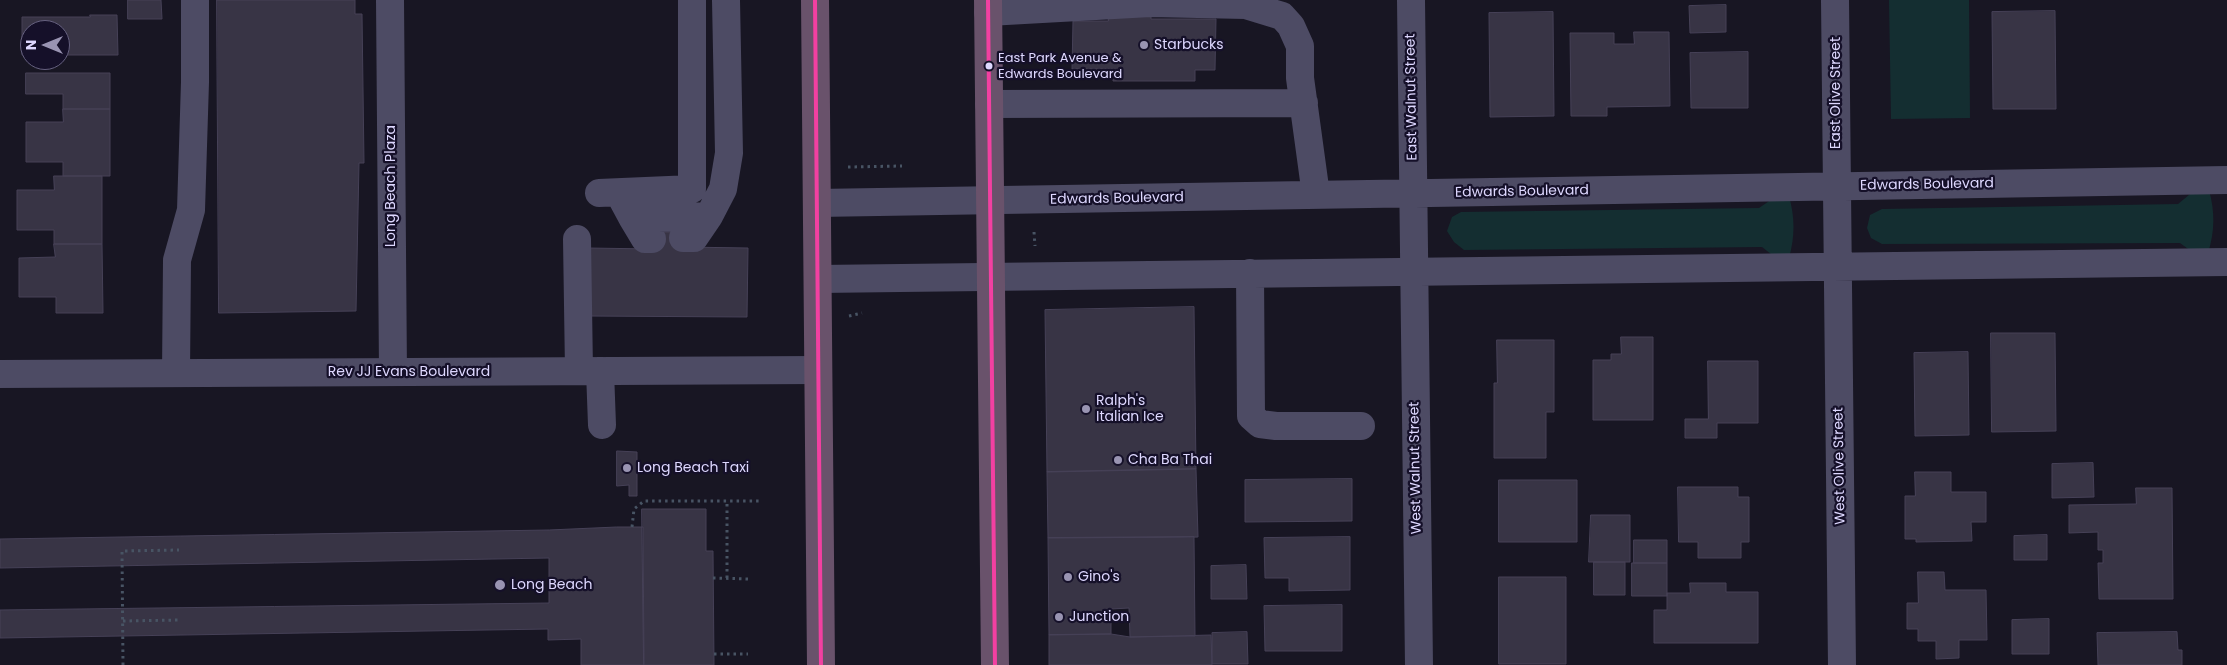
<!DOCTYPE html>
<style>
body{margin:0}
#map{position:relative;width:2227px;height:665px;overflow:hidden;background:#181623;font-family:Poppins,sans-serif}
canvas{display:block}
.north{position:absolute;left:20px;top:20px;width:50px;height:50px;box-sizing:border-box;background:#151029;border:1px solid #65607f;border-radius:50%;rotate:270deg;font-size:14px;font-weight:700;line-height:20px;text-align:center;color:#ded8ff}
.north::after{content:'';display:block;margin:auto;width:18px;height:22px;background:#9994b2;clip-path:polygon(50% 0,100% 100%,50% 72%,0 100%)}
</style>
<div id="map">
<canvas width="2227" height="665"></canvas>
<div class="north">N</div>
</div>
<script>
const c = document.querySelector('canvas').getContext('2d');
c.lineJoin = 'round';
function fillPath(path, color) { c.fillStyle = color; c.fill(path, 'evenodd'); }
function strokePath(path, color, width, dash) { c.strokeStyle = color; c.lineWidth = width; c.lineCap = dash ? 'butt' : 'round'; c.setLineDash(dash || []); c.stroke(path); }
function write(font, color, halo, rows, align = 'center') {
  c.font = font + ' Poppins,sans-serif'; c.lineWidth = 4.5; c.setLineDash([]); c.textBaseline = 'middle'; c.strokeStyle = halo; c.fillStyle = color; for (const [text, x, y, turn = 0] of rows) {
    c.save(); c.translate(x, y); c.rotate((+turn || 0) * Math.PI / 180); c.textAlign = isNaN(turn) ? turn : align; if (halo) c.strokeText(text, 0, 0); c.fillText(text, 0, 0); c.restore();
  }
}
const green = new Path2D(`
 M1889 0H1969L1970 118 1891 119Z
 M2195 190H2209C2215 212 2215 231 2208 253L2195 254 2180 243 1882 244 1871 238 1867 228 1870 215 1882 209 2178 204Z
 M1789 196C1795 218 1795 236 1789 258H1776L1762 247 1464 250 1454 242 1447 231 1452 217 1461 212 1759 208 1775 197Z`);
const building = new Path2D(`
 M128 0H161L162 19H128Z
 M217 0H355V14H362L364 163H359L356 311 219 313Z
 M1726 5V32L1690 33 1689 6Z
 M2055 11 2056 109H1993L1992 12Z
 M1553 12 1554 116 1490 117 1489 13Z
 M1108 13H1151V19H1216L1215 70H1195V81H1113V69H1072L1073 21H1108Z
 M90 15H117L118 55H60V30H30V55H22V17H90Z
 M1634 32H1669L1670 106 1607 107V116H1571L1570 33H1614V44H1634Z
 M1748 52V108H1691L1690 53Z
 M26 73H110V109H63V94H26Z
 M63 109H110V176H63V162H26V122H63Z
 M54 176H102V244H54V230H17V190H54Z
 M652 232H683V247L748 248 747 317 587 316 588 248 652 249Z
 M54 244H102L103 313H56V297H19V258L55 257Z
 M1194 307 1196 469 1047 472 1045 310Z
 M1991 333H2055L2056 431 1992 432Z
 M1621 337H1653V420H1593V360H1611V354H1621Z
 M1497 340H1554V412H1546V458H1494V383H1497Z
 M1968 352 1969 435 1915 436 1914 353Z
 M1708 361H1758V423H1717V438H1685V419H1708Z
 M617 451 637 452V496H629V485L617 486Z
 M2093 463 2094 497 2052 498V464Z
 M1196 469 1198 537 1048 538 1047 472Z
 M1915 472H1951V492H1986V522H1971L1972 541 1916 542V539H1905V496H1915Z
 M1352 479V521L1245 522V480Z
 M1499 480H1577V542H1499Z
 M1678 487H1738V497H1749V542H1741V558H1698V542H1679Z
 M2136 488H2172L2173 599H2099L2098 563H2103V550H2098V532L2069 533V505L2136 504Z
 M642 509H706V551H713L714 665H644Z
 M1591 515H1630V562H1589Z
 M617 527H643L644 665H581V639L548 640V629L0 638V610L549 603V558L0 568V539L549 530Z
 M2047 535V560H2014V536Z
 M1194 537 1195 636 1130 637 1129 608 1111 609V634L1049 635 1048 538Z
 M1350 537V590L1289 591V578H1265L1264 538Z
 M1634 540H1667V563H1634Z
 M1594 562H1625V595H1594Z
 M1632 563H1667V596H1632Z
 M1246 565 1247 599H1211V566Z
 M1918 572H1944L1945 590H1986L1987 640H1959V658L1936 659V641H1918V629H1907V603H1918Z
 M1499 577H1566V664H1499Z
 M1690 583H1726V592H1758V643H1654V610H1667V593H1690Z
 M1342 605V651H1265L1264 606Z
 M2049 619V654H2012V620Z
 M1247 632 1248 664H1212V633Z
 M2177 632 2178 650H2182V665H2098L2097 633Z
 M1111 634 1130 637 1211 635 1212 665H1049V635Z`);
const path = new Path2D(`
 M848 167 902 166
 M1034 232 1035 246
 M849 316 862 313
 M632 527 634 509 644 501H759
 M713 578 749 579
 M727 578V501
 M123 621 179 620
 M714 654H748
 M123 665 122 551 179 550`);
const minor = new Path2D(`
 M390 0 393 372
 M1411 0 1419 665
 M1835 0 1842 665
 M988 12 1150 3 1246 5 1282 16 1291 26 1300 46V78L1316 195
 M989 104 1304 103
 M599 193 692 189V0
 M619 193 633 219 709 216 723 189 729 153 726 0
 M817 203 2227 180
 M633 219 645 239H652
 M683 238H694L709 216
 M577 239 579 371
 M1250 273 1251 416 1260 424 1276 426H1361
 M818 279 2227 262
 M600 371 602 425
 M176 373 177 260 191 210 195 82V0
 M0 374 818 370`);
const highway = new Path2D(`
 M815 0 821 665
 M988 0 995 665`);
const bus1 = new Path2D(`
 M815 0 821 665
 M988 0 995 665`);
const markers = [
 [1144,45,5,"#9994b2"],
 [989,66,4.5,"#ded8ff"],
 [1086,409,5,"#9994b2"],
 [1118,460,5,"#9994b2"],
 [627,468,5,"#9994b2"],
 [1068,577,5,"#9994b2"],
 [500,585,6,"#9994b2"],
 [1059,617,5,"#9994b2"]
];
const busNames = [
 ["East Park Avenue &",998,59],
 ["Edwards Boulevard",998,75]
];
const poiNames = [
 ["Starbucks",1154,45],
 ["Ralph's",1096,401],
 ["Italian Ice",1096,417],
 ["Cha Ba Thai",1128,460],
 ["Long Beach Taxi",637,468],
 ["Gino's",1078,577],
 ["Long Beach",511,585],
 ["Junction",1069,617]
];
const streetNames = [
 ["East Olive Street",1836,93,-90],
 ["East Walnut Street",1412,97,-91],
 ["Edwards Boulevard",1927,185,-1],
 ["Long Beach Plaza",391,186,-90],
 ["Edwards Boulevard",1522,192,-1],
 ["Edwards Boulevard",1117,199,-1],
 ["Rev JJ Evans Boulevard",409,372],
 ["West Olive Street",1840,466,-91],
 ["West Walnut Street",1416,468,-91]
];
fillPath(green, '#142e31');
fillPath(building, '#383445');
strokePath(building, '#464157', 1);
strokePath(path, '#485464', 3, [2.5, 4]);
strokePath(minor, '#4d4b64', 28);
strokePath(highway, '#69526b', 28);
strokePath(bus1, '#f240a1', 4);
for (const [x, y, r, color] of markers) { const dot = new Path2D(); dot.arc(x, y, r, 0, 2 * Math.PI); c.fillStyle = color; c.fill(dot); strokePath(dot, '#151029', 2); }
write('13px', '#ded8ff', '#151029', busNames, 'left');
write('14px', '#ded8ff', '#151029', poiNames, 'left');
write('14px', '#ded8ff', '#151029', streetNames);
</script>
